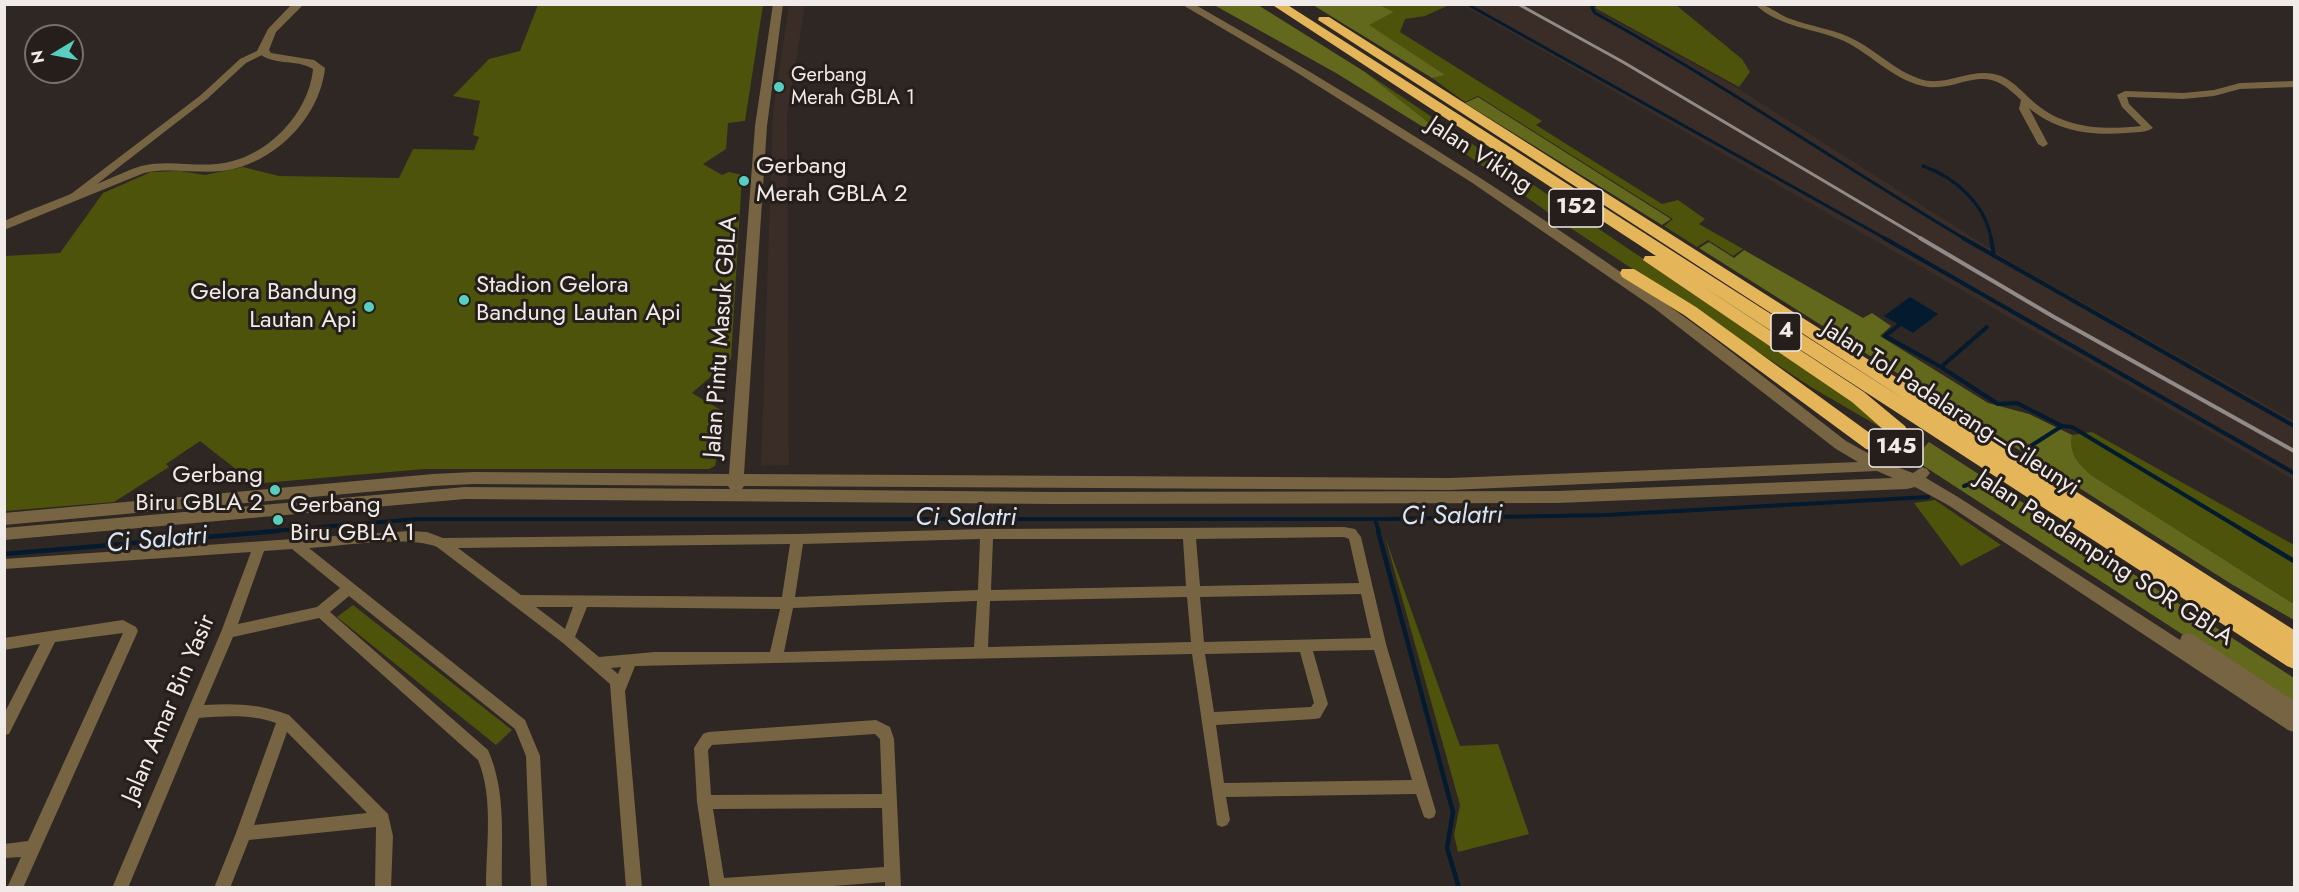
<!DOCTYPE html>
<meta charset="utf-8">
<style>
body{margin:0}
#map{position:relative;width:2299px;height:892px;overflow:hidden;background:#2e2724;font-family:Jost,sans-serif}
canvas{display:block}
.frame{position:absolute;inset:0;border:6px solid #f0ebe9;pointer-events:none}
.north{position:absolute;left:24px;top:24px;width:60px;height:60px;box-sizing:border-box;background:#251e1b;border:2px solid #76706d;border-radius:50%;rotate:260deg;font-size:16px;font-weight:700;line-height:24px;text-align:center;color:#f0ebe9}
.north::after{content:'';display:block;margin:auto;width:21px;height:27px;background:#58cec0;clip-path:polygon(50% 0,100% 100%,50% 72%,0 100%)}
</style>
<div id="map">
<canvas width="2299" height="892"></canvas>
<div class="frame"></div>
<div class="north">N</div>
</div>
<script>
const c = document.querySelector('canvas').getContext('2d');
c.lineJoin = 'round';
function fillPath(path, color) { c.fillStyle = color; c.fill(path, 'evenodd'); }
function strokePath(path, color, width, dash) { c.strokeStyle = color; c.lineWidth = width; c.lineCap = dash ? 'butt' : 'round'; c.setLineDash(dash || []); c.stroke(path); }
function write(font, color, halo, rows, align = 'center') {
  c.font = font + ' Jost,sans-serif'; c.lineWidth = 6; c.setLineDash([]); c.textBaseline = 'middle'; c.strokeStyle = halo; c.fillStyle = color; for (const [text, x, y, turn = 0] of rows) {
    c.save(); c.translate(x, y); c.rotate((+turn || 0) * Math.PI / 180); c.textAlign = isNaN(turn) ? turn : align; if (halo) c.strokeText(text, 0, 0); c.fillText(text, 0, 0); c.restore();
  }
}
const built = new Path2D(`
 M789 5H805L787 115 789 465 761 466 773 112Z
 M1463 5H1590L1588 6 1734 86 2016 265 2294 421V480Z`);
const green = new Path2D(`
 M1598 4 1676 5 1742 59 1750 72 1739 87 1595 8Z
 M538 5H763L745 121 728 123 726 149 703 164 722 175 729 172 742 175 731 359 692 393 726 413 715 466 709 469H424L263 483 251 481 200 441 166 464 169 467 114 502 5 511V256L60 253 103 193 151 172 180 171 205 175 243 167 279 176 399 178 413 149 474 150 479 137 473 135 480 101 453 96 489 59 520 51Z
 M1380 5H1449L1425 16 1405 19 1400 32 1542 121 1536 125 1662 204 1678 200 1705 219 1699 224 1743 249 1733 256 1708 240 1697 247 1664 226 1673 219 1478 96 1465 102 1432 78 1444 75 1368 25 1394 12Z
 M1365 72 1867 409 1885 430 1811 387 1563 223 1457 148 1453 142Z
 M2092 432 2294 545V604L2091 475C2078 463 2069 454 2072 435Z
 M1935 500 2001 545 1961 566 1914 503Z
 M1385 537 1460 746 1498 744 1529 834 1458 852 1454 835 1460 805Z
 M353 605 512 730 496 745 337 617Z`);
const forest = new Path2D(`
 M1214 5H1258L1365 72 1453 142 1457 148 1336 73Z
 M1313 5H1380L1394 12 1369 25 1445 75 1432 78Z
 M1478 97 1671 219 1662 225 1465 103Z
 M1709 242 1734 258 1744 250 1863 318 1872 313 1891 326 1880 336 1988 403 2029 414 2072 435C2069 454 2078 463 2091 475L2294 604V620L2233 585 1699 248Z
 M1929 442 2294 678V707L1913 459Z`);
const water = new Path2D(`
 M1910 297 1938 314 1913 333 1884 316Z`);
const streamFar2 = new Path2D(`
 M1467 4 1886 239
 M1594 4 1592 8 1595 13C1722 83 1841 165 1965 239
 M1923 166C1955 177 1986 205 1991 239`);
const streamFar1 = new Path2D(`
 M1884 238 2294 473
 M1963 238 2294 426
 M1991 238 1994 256
 M1899 325 1885 336 1941 367
 M1987 327 1941 367 1998 404 2017 403 2062 426 2072 427 2246 532
 M2026 449 2062 426
 M1964 486 1990 477
 M1375 519 1379 532
 M261 532 418 519H1388L1606 515 1928 497`);
const stream = new Path2D(`
 M1378 531 1453 812 1447 848 1459 888
 M2244 531 2294 561
 M4 554 278 531`);
const minor = new Path2D(`
 M1755 4C1768 4 1776 13 1788 18 1811 27 1836 29 1857 41 1879 53 1896 71 1920 79 1947 88 1973 65 2001 76 2015 82 2025 95 2036 104 2066 129 2104 130 2141 126L2122 107 2117 95 2125 91 2183 93 2214 90 2240 83 2294 81V87L2240 89 2214 96 2183 99 2127 97 2129 104 2153 128C2146 133 2135 132 2126 133 2091 136 2056 131 2029 108L2048 144 2043 147 2038 144 2019 109 2021 100C1997 77 1988 75 1956 84 1947 86 1937 88 1928 87 1895 82 1873 55 1844 41 1815 28 1779 28 1755 4Z
 M263 48 267 51 266 53 246 63 207 99 75 201H67V197L201 95 240 59Z
 M1344 527 1355 529 1361 537 1386 644 1436 812 1434 817 1429 819 1424 817 1416 794 1226 797 1230 820 1227 825 1222 827 1217 825 1192 654 635 666 625 691 642 888H626L610 684 563 643 437 547C409 535 342 546 309 548L525 720 540 756 547 888H531L526 756 515 729 349 596 330 612 488 750C507 793 501 841 502 888H486C486 847 494 798 478 760L319 618 233 637 204 705C235 703 261 704 289 715L388 814 393 836 391 888H375L376 827 249 840 230 888H214L236 833 276 723C251 714 225 716 199 718L128 888H112L221 632 251 552 4 569V559L409 531 427 532 443 538 797 534 987 529ZM1344 537 1349 539 1359 583 1200 586 1196 539ZM980 539 978 590 795 597 803 544ZM993 539H1183L1186 586 991 590ZM790 544 782 597 521 595 458 548ZM292 549 340 588 317 607 238 624 264 551ZM1361 594 1371 638 1204 642 1200 597ZM1187 597 1191 642 988 647 990 601ZM977 601 974 647 784 652 793 608ZM536 607H573L565 629ZM587 607 780 609 770 652H655L599 657 575 637ZM1374 650 1412 780 1224 783 1216 725 1315 719 1320 718 1328 704 1313 651ZM1300 652 1314 703 1311 707 1214 712 1205 654ZM621 667 618 674 611 668ZM287 732 367 813 254 825Z
 M123 620 136 627 138 631 23 888H7L21 857 4 858V844L28 841 123 633 55 642 9 734 4 735V714L40 644 4 650V638Z
 M876 720 890 727 894 739 901 888H885V882L808 888H710L697 802 694 748 703 734 708 732ZM875 734 880 739 882 794 711 795 708 750 712 745ZM882 808 884 867 724 878 713 809Z`);
const tertiary = new Path2D(`
 M292 4H304L276 32 269 50 271 53 314 60 325 68C320 118 273 165 222 171 196 174 170 167 144 173L4 230V221C34 208 64 197 94 185 110 179 125 171 141 166 169 159 197 168 224 163 268 156 309 113 313 69 296 58 271 67 257 51L268 29Z
 M773 4H783L767 126 744 474 1450 478 1858 462 1836 449 1654 308 1471 182 1288 67 1181 4H1194C1355 96 1511 194 1662 301 1725 345 1785 394 1846 441L1873 456 1881 452 1886 454 1889 458 1886 463 1913 473 1922 467 1927 469 1930 473 1926 478 1958 497 2180 640 2182 635 2188 633 2194 635 2294 701V732L2288 730 1948 505 1915 487 1907 489 1557 503 1054 504 465 499 4 540V528L465 487 730 489 728 486 474 484 433 486 4 525V513L433 474 474 472 729 474 755 126ZM1877 471 1893 478 1557 491 1054 492 742 489 744 486 1450 490Z`);
const motorway = new Path2D(`
 M1271 4H1286L1907 401 1318 20 1319 17H1329L2294 630V669L2287 666 1696 282 1864 392 1905 426 1912 439 1908 449 1891 456 1866 449 1684 315 1622 277 1620 273 1622 269H1634L1696 307 1878 439 1890 442 1894 439 1852 402 1643 260 1645 256H1656Z`);
const railFar1 = new Path2D(`
 M1518 4 1623 62 1922 239`);
const rail = new Path2D(`
 M1920 238 2054 317 2294 451`);
const markers = [
 [779,87,6,"#58cec0"],
 [744,181,6,"#58cec0"],
 [464,300,6,"#58cec0"],
 [369,307,6,"#58cec0"],
 [275,490,6,"#58cec0"],
 [278,520,6,"#58cec0"]
];
const farPoinames = [
 ["Gerbang",791,76],
 ["Merah GBLA 1",791,99]
];
const shields = [
 [1576,208,54],
 [1786,332,30],
 [1896,448,54]
];
const shieldNames = [
 ["152",1576,208],
 ["4",1786,332],
 ["145",1896,448]
];
const streetNames = [
 ["Jalan Viking",1479,156,33],
 ["Jalan Pintu Masuk GBLA",722,337,-86],
 ["Jalan Tol Padalarang–Cileunyi",1950,409,33],
 ["Jalan Pendamping SOR GBLA",2104,559,33],
 ["Jalan Amar Bin Yasir",170,709,-67]
];
const poiNames = [
 ["Gerbang",756,167],
 ["Merah GBLA 2",756,195],
 ["Stadion Gelora",476,286],
 ["Bandung Lautan Api",476,314],
 ["Gelora Bandung",357,293,"right"],
 ["Lautan Api",357,321,"right"],
 ["Gerbang",263,476,"right"],
 ["Biru GBLA 2",263,504,"right"],
 ["Gerbang",290,506],
 ["Biru GBLA 1",290,534]
];
const waterNames = [
 ["Ci Salatri",1452,517,-1],
 ["Ci Salatri",966,519],
 ["Ci Salatri",157,541,-5]
];
fillPath(built, '#3a2d27');
fillPath(green, '#4d530b');
fillPath(forest, '#62691c');
fillPath(water, '#041a2e');
strokePath(streamFar2, '#041a2e', 3);
strokePath(streamFar1, '#041a2e', 4);
strokePath(stream, '#041a2e', 4.5);
fillPath(minor, '#776442');
fillPath(tertiary, '#776442');
fillPath(motorway, '#e4b559');
strokePath(railFar1, '#908a88', 3);
strokePath(rail, '#908a88', 4);
for (const [x, y, r, color] of markers) { const dot = new Path2D(); dot.arc(x, y, r, 0, 2 * Math.PI); c.fillStyle = color; c.fill(dot); strokePath(dot, '#251e1b', 2); }
write('20px', '#f0ebe9', '#251e1b', farPoinames, 'left');
for (const [x, y, w] of shields) { const box = new Path2D(); box.roundRect(x - w / 2, y - 19, w, 38, 4.5); c.fillStyle = '#251e1b'; c.fill(box); strokePath(box, '#f0ebe9', 1.5); }
write('bold 22px', '#f0ebe9', null, shieldNames);
write('24px', '#f0ebe9', '#251e1b', streetNames);
write('24px', '#f0ebe9', '#251e1b', poiNames, 'left');
write('italic 26px', '#d5e7f8', '#251e1b', waterNames);
</script>
